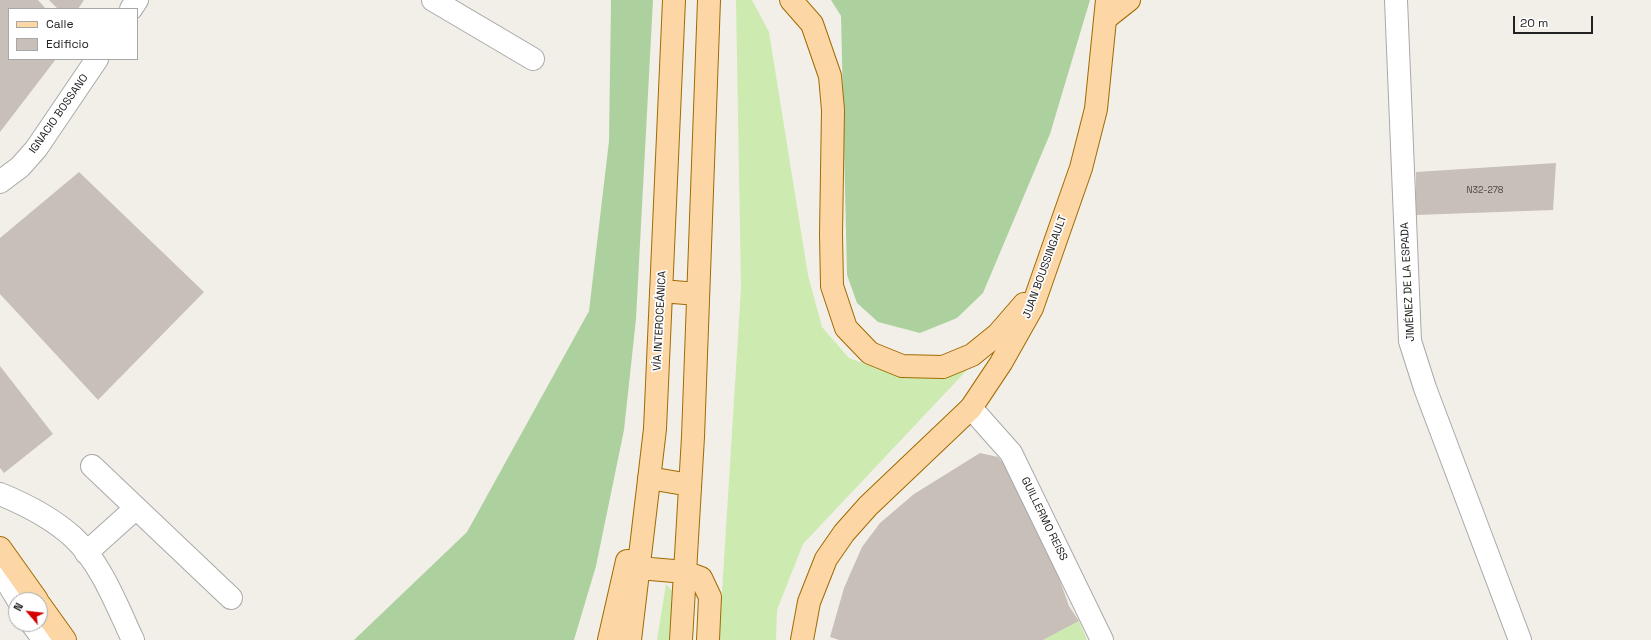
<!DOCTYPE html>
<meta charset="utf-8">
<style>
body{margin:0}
#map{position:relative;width:1651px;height:640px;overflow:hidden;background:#f2efe9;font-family:"Space Grotesk",sans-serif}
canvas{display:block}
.legend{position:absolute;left:8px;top:8px;width:130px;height:52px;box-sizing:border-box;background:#fff;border:1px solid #a7a7a7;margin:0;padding:5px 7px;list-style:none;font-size:12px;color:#222}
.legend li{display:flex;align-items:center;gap:8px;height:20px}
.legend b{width:20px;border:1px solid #a7a7a7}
.north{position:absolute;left:8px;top:592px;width:40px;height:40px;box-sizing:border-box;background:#fff;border:1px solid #a7a7a7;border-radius:50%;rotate:298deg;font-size:11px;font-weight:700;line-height:16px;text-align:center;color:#222}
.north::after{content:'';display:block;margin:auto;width:14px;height:18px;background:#d40000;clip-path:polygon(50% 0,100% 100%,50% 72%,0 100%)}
.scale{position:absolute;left:1513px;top:16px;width:80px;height:18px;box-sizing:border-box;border:2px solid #222;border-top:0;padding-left:5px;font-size:12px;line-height:14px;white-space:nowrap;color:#222;-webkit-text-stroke:3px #fff;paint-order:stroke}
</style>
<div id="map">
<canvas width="1651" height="640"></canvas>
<ul class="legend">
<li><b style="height:5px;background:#fcd6a4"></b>Calle</li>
<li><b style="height:11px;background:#c7bfb8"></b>Edificio</li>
</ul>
<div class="north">N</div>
<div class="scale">20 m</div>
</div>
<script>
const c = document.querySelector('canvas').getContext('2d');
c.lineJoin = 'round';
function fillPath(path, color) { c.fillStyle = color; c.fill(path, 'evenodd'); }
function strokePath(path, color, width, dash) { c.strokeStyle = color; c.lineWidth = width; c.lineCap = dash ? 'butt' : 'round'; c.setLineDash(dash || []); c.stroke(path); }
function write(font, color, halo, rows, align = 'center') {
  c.font = font + ' "Space Grotesk",sans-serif'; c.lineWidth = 3.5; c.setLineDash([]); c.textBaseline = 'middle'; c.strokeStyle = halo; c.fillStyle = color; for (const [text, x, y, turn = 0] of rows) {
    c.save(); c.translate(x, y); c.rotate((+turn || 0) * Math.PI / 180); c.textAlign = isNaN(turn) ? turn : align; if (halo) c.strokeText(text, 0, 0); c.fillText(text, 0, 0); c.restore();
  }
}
const grass = new Path2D(`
 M736 0H752L769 32 808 275 822 327 849 358 884 371 968 369 803 544 777 610 776 640H719L741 288Z
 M666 584 673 592 669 640H657Z
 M1079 621 1087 640H1043Z`);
const forest = new Path2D(`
 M611 0H653L636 319 624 430 596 566 574 640H354L467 532 589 311 609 141Z
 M831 0H1090L1050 134 983 293 957 318 920 333 878 322 857 303 847 275 841 16Z`);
const building = new Path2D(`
 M0 0H38L46 9H9V59H56L0 132Z
 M49 0H84L78 9H58Z
 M1556 163 1553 210 1416 215V172Z
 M79 172 204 292 98 400 0 294V238Z
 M0 366 53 434 4 473 0 468Z
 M980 453 998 457 1007 468 1054 564 1069 606 1079 621 1043 640H839L830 637 844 588 862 547 880 523 914 494Z`);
const minor = new Path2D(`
 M433 0 533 59
 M1396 0 1410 341 1425 388 1520 640
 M131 9 137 0
 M0 182 20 167 36 149 97 59
 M971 408 1011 453 1102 640
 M92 466 231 598
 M0 494C27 505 52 518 73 537 101 563 117 606 133 640
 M86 553 136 508
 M0 570 18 600
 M32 624 44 640`);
const major = new Path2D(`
 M791 0 812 24 830 76 833 110 831 234 832 286 846 328 870 353 902 366 943 367 972 355 998 334 1024 304
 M1105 19 1129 0
 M661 291 698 294
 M649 478 690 485
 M0 548 37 600
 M639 568 685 572 701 578 710 597 708 640
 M40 605 65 640
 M609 640 627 561
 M630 640 655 429 674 0
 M681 640 693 437 709 0
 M802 640 809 602 826 559 844 533 868 506 971 408 1001 363 1032 308 1081 168 1096 109 1107 0`);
const numberNames = [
 ["N32-278",1485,191]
];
const streetNames = [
 ["IGNACIO BOSSANO",59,114,-55],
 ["JUAN BOUSSINGAULT",1045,267,-70],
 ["JIMÉNEZ DE LA ESPADA",1408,282,-93],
 ["VÍA INTEROCEÁNICA",660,321,-87],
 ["GUILLERMO REISS",1044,519,64]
];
fillPath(grass, '#cdebb0');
fillPath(forest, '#add19e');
fillPath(building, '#c7bfb8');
strokePath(minor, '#a9a9a9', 24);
strokePath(major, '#a06b00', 24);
strokePath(minor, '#fff', 22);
strokePath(major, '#fcd6a4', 22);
write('9px', '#4b4948', null, numberNames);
write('11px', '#222', '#fff', streetNames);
</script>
